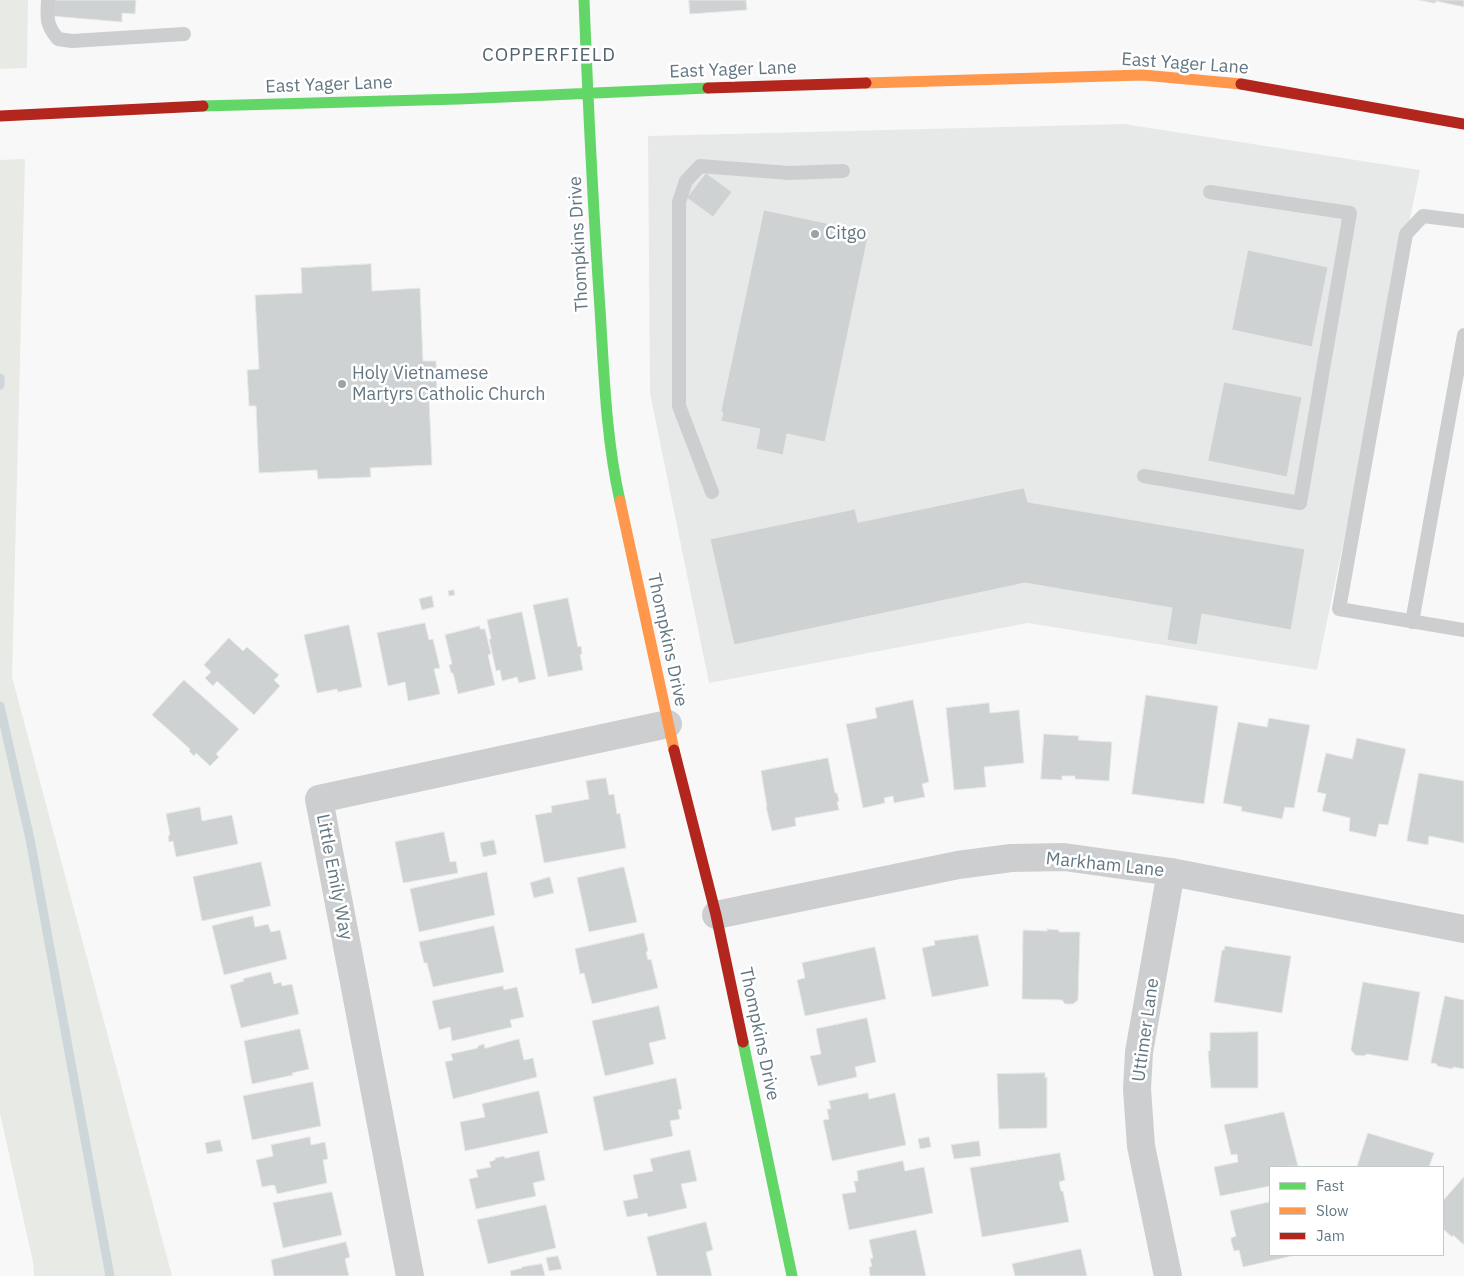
<!DOCTYPE html>
<style>
body{margin:0}
#map{position:relative;width:1464px;height:1276px;overflow:hidden;background:#f8f8f8;font-family:"IBM Plex Sans",sans-serif}
canvas{display:block}
.legend{position:absolute;left:1269px;top:1166px;width:175px;height:90px;box-sizing:border-box;background:#fff;border:1px solid #c1c9cd;margin:0;padding:6px 9px;list-style:none;font-size:15px;color:#637783}
.legend li{display:flex;align-items:center;gap:10px;height:25px}
.legend b{width:25px;border:1px solid #c1c9cd}
</style>
<div id="map">
<canvas width="1464" height="1276"></canvas>
<ul class="legend">
<li><b style="height:6px;background:#63d668"></b>Fast</li>
<li><b style="height:6px;background:#ff974d"></b>Slow</li>
<li><b style="height:6px;background:#b3261e"></b>Jam</li>
</ul>
</div>
<script>
const c = document.querySelector('canvas').getContext('2d');
c.lineJoin = 'round';
function fillPath(path, color) { c.fillStyle = color; c.fill(path, 'evenodd'); }
function strokePath(path, color, width, dash) { c.strokeStyle = color; c.lineWidth = width; c.lineCap = dash ? 'butt' : 'round'; c.setLineDash(dash || []); c.stroke(path); }
function write(font, color, halo, rows, align = 'center') {
  c.font = font + ' "IBM Plex Sans",sans-serif'; c.lineWidth = 5; c.setLineDash([]); c.textBaseline = 'middle'; c.strokeStyle = halo; c.fillStyle = color; for (const [text, x, y, turn = 0] of rows) {
    c.save(); c.translate(x, y); c.rotate((+turn || 0) * Math.PI / 180); c.textAlign = isNaN(turn) ? turn : align; if (halo) c.strokeText(text, 0, 0); c.fillText(text, 0, 0); c.restore();
  }
}
const built = new Path2D(`
 M1124 124 1420 170 1317 670 1028 623 709 683 650 393 648 136Z`);
const green = new Path2D(`
 M0 0H28L27 68 0 69Z
 M25 159 12 677 172 1276H34L33 1262 0 1113V160Z`);
const stream = new Path2D(`
 M0 378V385
 M0 706 30 839 110 1276`);
const building = new Path2D(`
 M52 0H136L135 14 122 13V22L51 16Z
 M689 0H746L747 10 690 14Z
 M1419 0H1464V7L1436 1 1435 3Z
 M706 173 732 192 713 217 687 198Z
 M764 210 869 232 825 442 787 434 783 455 756 449 760 429 721 421 723 412H721Z
 M1248 250 1328 267 1312 347 1232 330Z
 M371 264 372 291 420 288 423 361H436L437 398H429L432 465 370 468 371 477 318 479 317 470 259 473 256 406H249L247 370 259 369 255 295 302 293 301 268Z
 M1224 382 1302 397 1287 477 1208 461Z
 M1024 488 1028 502 1305 549 1291 630 1202 614 1197 645 1167 640 1172 608 1025 583 734 645 710 539 855 509 858 522Z
 M454 590 455 595 449 596 448 591Z
 M432 596 434 607 422 610 419 599Z
 M568 598 578 647 581 646 582 654 580 655 583 670 548 677 533 605Z
 M522 612 536 679 519 683 517 677 502 681 500 670 496 671 489 639H491L487 620Z
 M425 623 429 640 433 639 440 668 434 669 440 694 408 701 405 682 388 686 377 633Z
 M349 625 362 687 338 692 337 689 317 693 304 635Z
 M480 626V629H485L491 654 488 655 495 685 458 694 453 673H451L449 665 452 664 445 635Z
 M229 638 243 651 247 647 279 675 274 680 280 686 254 715 217 681 213 686 205 678 211 672 204 665Z
 M184 680 239 729 216 754 219 757 210 766 196 753 194 756 189 751 190 749 152 715Z
 M1146 695 1218 706 1204 804 1132 794Z
 M913 700 929 782 922 784 925 797 894 803 893 796 884 798 885 803 863 808 846 724 877 718 875 708Z
 M989 703 990 713 1019 710 1024 763 984 767 986 787 954 790 946 708Z
 M1269 718 1310 725 1294 808 1285 807 1282 819 1241 811 1242 807 1223 803 1238 722 1267 727Z
 M1044 734 1079 736 1078 740 1112 742 1109 781 1075 779V776H1062V780L1041 779Z
 M1357 738 1406 749 1388 825 1379 824 1376 837 1349 831 1350 818 1322 811 1326 794 1317 792 1326 753 1352 759Z
 M828 758 835 793H837L839 801 837 802 839 810 795 818 796 826 772 831 766 807H767L761 771Z
 M1419 773 1464 781V843L1429 836 1428 845 1407 841Z
 M606 778 609 795 614 794 617 814 620 813 626 848 544 863 535 815 552 812 551 806 589 799 586 781Z
 M200 807 202 821 232 815 238 844 176 857 173 841 169 842 168 836 170 835 166 814Z
 M444 832 450 862 456 861 458 873 403 883 395 842Z
 M494 840 497 854 483 857 480 843Z
 M261 862 271 906 202 921 193 877Z
 M624 867 637 922 589 932 577 878Z
 M487 872 495 915 419 932 410 889Z
 M550 877 554 893 534 898 530 883Z
 M253 916 255 927 268 924 271 932 280 930 287 959 224 975 212 926Z
 M494 926 504 972 433 987 427 963H424L419 942Z
 M1047 929 1059 930V932H1080L1078 1000 1073 1004H1065L1062 1000 1022 999 1023 930 1047 931Z
 M644 933 648 951 646 952 648 960 651 959 658 988 592 1004 584 973 580 974 575 949Z
 M978 935 989 986 932 997 922 948 935 945 934 941Z
 M1225 946 1291 956 1282 1013 1214 1002 1222 950H1224Z
 M875 947 886 999 805 1016 797 980 805 978 802 963Z
 M271 972 274 984 281 982 282 986 292 984 299 1014 241 1028 230 985 244 981 243 979Z
 M1363 982 1420 992 1408 1061 1367 1054 1364 1056 1355 1055 1351 1050Z
 M503 986 504 990 517 987 524 1017 510 1020 512 1027 452 1041 450 1027 439 1030 432 1001Z
 M1445 996 1464 1000V1069L1453 1067V1069L1437 1066V1064L1431 1063Z
 M659 1006 666 1039 649 1043 654 1064 605 1076 592 1021Z
 M867 1018 876 1062 855 1067 857 1077 818 1086 810 1056 821 1054 816 1029Z
 M300 1029 309 1069 292 1073 293 1075 252 1084 244 1041Z
 M1258 1032V1088H1211L1208 1051H1210V1033Z
 M519 1039 524 1060 533 1058 537 1077 453 1099 445 1062 453 1060 451 1054 478 1048V1046L484 1044 485 1048Z
 M1045 1073V1078L1047 1077V1128L999 1129 997 1074Z
 M676 1078 682 1109 678 1110 680 1119 670 1121 673 1136 604 1151 593 1097Z
 M313 1082 321 1126 252 1140 243 1096Z
 M539 1091 548 1133 465 1151 460 1122 485 1117 482 1104Z
 M868 1093 869 1099 895 1093 906 1145 832 1161 823 1120 829 1119 827 1109H831L829 1101Z
 M1284 1112 1298 1166 1270 1167V1186L1220 1196 1214 1167 1238 1162 1237 1154 1231 1155 1224 1125Z
 M1368 1133 1434 1153 1429 1167H1357Z
 M310 1137 311 1145 325 1142 328 1159 323 1160 327 1183 277 1194 275 1186 273 1185 262 1187 256 1160 273 1156 271 1145Z
 M929 1137 931 1147 920 1149 918 1139Z
 M220 1140 223 1151 207 1154 205 1143Z
 M979 1141 981 1156 954 1159 951 1145Z
 M690 1150 697 1181 681 1184 687 1208 648 1217 647 1213 627 1217 623 1201 638 1198 633 1175 653 1171 650 1159Z
 M539 1151 545 1180 533 1183 536 1196 476 1209 469 1179 478 1177 476 1170 491 1167 489 1162 495 1160V1158L504 1156 505 1158Z
 M1060 1153 1065 1180 1059 1182 1061 1191H1063L1069 1222 982 1237 970 1168Z
 M903 1161 905 1171 924 1167 933 1213 849 1230 842 1194 856 1192 854 1181H858L857 1171Z
 M1464 1177V1245L1453 1235 1452 1237 1443 1229V1201Z
 M332 1192 342 1235 283 1248 273 1203Z
 M1270 1202V1255H1292V1256L1243 1267 1239 1250 1234 1251 1231 1241V1238L1236 1236 1230 1211Z
 M546 1205 556 1248 488 1264 477 1220Z
 M706 1222 713 1250 706 1252 712 1276H657L647 1237Z
 M916 1230 926 1276H870L869 1267 872 1266 870 1259 873 1258 869 1240Z
 M346 1242 350 1257 345 1259 349 1276H274L271 1260Z
 M1081 1249 1087 1276H1015L1012 1264Z
 M558 1256 562 1269 549 1271 546 1258Z
 M542 1264 545 1276H511L510 1271 522 1268V1267Z`);
const lane = new Path2D(`
 M48 0C47 18 46 25 58 39L72 41 184 34
 M1464 221 1423 216 1406 234 1339 609 1464 630
 M1144 476 1300 503 1350 213 1210 192
 M712 492 679 406V202L686 181 700 166 789 173 843 171
 M1412 622 1464 335`);
const street = new Path2D(`
 M716 915 958 865 1011 858 1064 857 1171 872 1464 929
 M410 1276 319 799 668 724
 M1168 1276 1141 1146 1137 1089 1139 1052 1171 872`);
const fast = new Path2D(`
 M584 0C588 103 593 206 600 309 604 373 606 439 620 501
 M203 106 459 99 708 88
 M743 1042 792 1276`);
const slow = new Path2D(`
 M866 83 1143 75 1241 84
 M620 501 674 750`);
const jam = new Path2D(`
 M1241 84 1464 124
 M708 88 866 83
 M0 116 203 106
 M674 750 716 915 743 1042`);
const markers = [
 [815,234,5,"#97a4ac"],
 [342,384,5,"#97a4ac"]
];
const streetNames = [
 ["East Yager Lane",1185,64,4],
 ["East Yager Lane",733,70,-2],
 ["East Yager Lane",329,85,-2],
 ["Thompkins Drive",579,244,-93],
 ["Thompkins Drive",667,640,78],
 ["Markham Lane",1105,865,6],
 ["Little Emily Way",334,877,79],
 ["Uttimer Lane",1146,1030,-82],
 ["Thompkins Drive",759,1034,78]
];
const poiNames = [
 ["Citgo",825,234],
 ["Holy Vietnamese",352,374],
 ["Martyrs Catholic Church",352,395]
];
const neighbourhoodNames = [
 ["COPPERFIELD",549,56]
];
fillPath(built, '#e7e9e9');
fillPath(green, '#e8eae5');
strokePath(stream, '#cdd6d9', 9);
fillPath(building, '#cfd2d3');
strokePath(building, '#e8e8e8', 1);
strokePath(lane, '#cdcecf', 14);
strokePath(street, '#cdcecf', 28);
strokePath(fast, '#63d668', 11);
strokePath(slow, '#ff974d', 11);
strokePath(jam, '#b3261e', 11);
for (const [x, y, r, color] of markers) { const dot = new Path2D(); dot.arc(x, y, r, 0, 2 * Math.PI); c.fillStyle = color; c.fill(dot); strokePath(dot, '#fff', 2); }
write('18px', '#637783', '#fff', streetNames);
write('18px', '#637783', '#fff', poiNames, 'left');
c.letterSpacing = '1px';
write('19px', '#55656e', '#fff', neighbourhoodNames);
c.letterSpacing = '0px';
</script>
